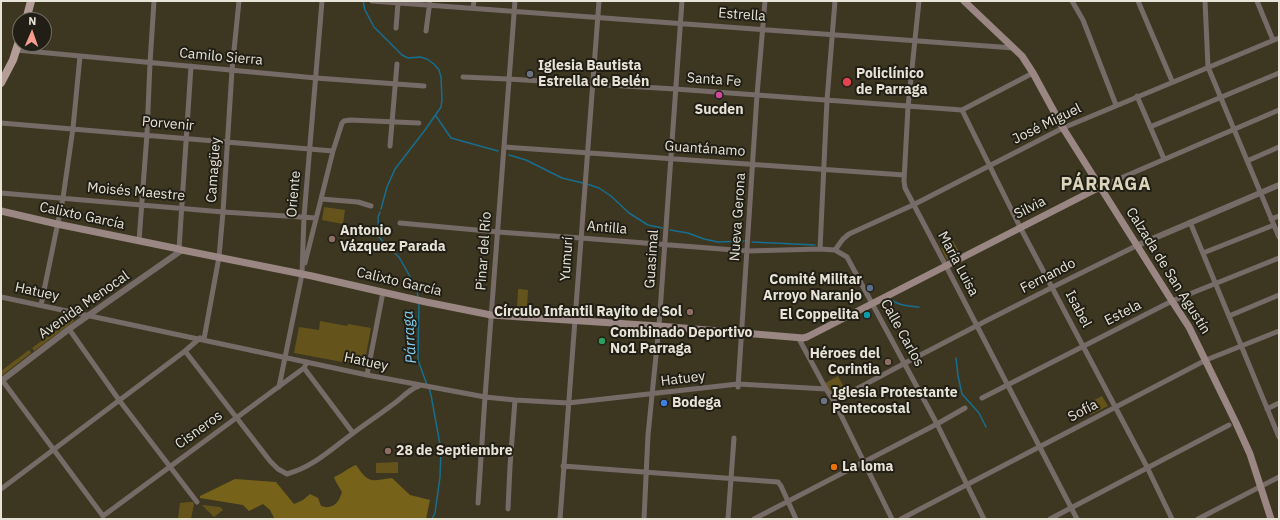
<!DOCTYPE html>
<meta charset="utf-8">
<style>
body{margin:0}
#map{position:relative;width:1280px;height:520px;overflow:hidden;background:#3d3722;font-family:"IBM Plex Sans",sans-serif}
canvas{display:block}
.frame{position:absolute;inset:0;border:2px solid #e7e3d7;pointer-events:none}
.north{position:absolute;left:12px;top:12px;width:40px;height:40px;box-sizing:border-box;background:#211f15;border:1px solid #706d63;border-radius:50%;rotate:2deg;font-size:11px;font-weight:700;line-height:16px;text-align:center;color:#e7e3d7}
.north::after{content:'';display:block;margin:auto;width:14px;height:18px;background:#f59c91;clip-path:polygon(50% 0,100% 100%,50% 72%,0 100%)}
</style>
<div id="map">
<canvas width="1280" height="520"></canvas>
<div class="frame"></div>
<div class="north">N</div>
</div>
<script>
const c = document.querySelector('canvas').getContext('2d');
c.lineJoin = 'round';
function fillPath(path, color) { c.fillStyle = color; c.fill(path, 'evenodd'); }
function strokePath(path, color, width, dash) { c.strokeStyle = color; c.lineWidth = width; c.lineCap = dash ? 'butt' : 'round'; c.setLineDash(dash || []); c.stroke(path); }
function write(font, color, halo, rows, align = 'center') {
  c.font = font + ' "IBM Plex Sans",sans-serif'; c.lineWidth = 4; c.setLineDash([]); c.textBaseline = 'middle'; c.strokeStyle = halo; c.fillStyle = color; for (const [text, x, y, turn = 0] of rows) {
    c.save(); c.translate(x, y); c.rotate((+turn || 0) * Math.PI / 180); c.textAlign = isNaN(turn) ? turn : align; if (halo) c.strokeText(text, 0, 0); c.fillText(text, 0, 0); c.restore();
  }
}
const green = new Path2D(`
 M324 207 345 210 343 224 322 220Z
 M953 241 960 253 947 260 941 248Z
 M518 289 528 290 527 309 517 308Z
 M73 318 74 321 34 351 32 348Z
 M320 321 347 326 348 324 371 328 364 366 294 353 299 327 319 330Z
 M29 350 31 353 1 376V371Z
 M838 376 845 389 831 396 825 383Z
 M1102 396 1108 406 1090 415 1085 405Z
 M398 462V473H376V463Z
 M189 502H193L194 504 191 519H178L180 503Z
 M202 505 220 507 223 510 214 517Z`);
const forest = new Path2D(`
 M356 465C369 484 370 481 392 478L410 495 430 500 426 519H277L274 518 270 510 263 504 249 511 243 505 200 498V496L235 479 276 482 294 504 303 500 310 494 318 498 321 506C332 510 339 503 342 492L336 482 334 477C342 474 348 468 356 465Z`);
const stream = new Path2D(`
 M363 1 365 10 374 27 402 55 408 58 420 57 427 59 434 64 439 70 441 77 442 99 441 107 425 130 395 169 387 187 381 209
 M436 116 451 138 498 151
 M509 155 526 160 562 178 583 183
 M587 184 599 188 611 196 629 213 648 225 662 228
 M380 212 378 217 379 237 386 245 399 257 417 289 418 298
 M670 230 688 233 704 239 718 242 744 241
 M752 242 815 245
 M889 298C898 306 908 306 919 307
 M419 302 418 360 427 385
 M956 358 958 376 962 394 979 413 986 427
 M429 388 431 395 441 450 440 477 435 513 432 519`);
const minor = new Path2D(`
 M372 1 1014 48
 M919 1 908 107 904 181 905 188 946 266 1077 519
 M1072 1 1083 20 1116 105
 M1138 1 1172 81
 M1205 1 1208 67 1279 237
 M1257 1 1273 40
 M473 8 474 1
 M396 28 398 3
 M426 31 430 1
 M16 50 316 78 424 86
 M463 77 508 79 675 89 962 110
 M1137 96 1164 159
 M962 110 1020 227 1147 467 1172 519
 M962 110 1033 73
 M1 123 333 151
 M1150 127 1279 73
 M390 146 397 64
 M504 147 904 175
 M1247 161 1279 147
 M1100 187 1279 110
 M1 193 223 212 316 218
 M321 199 358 202 371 206
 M1271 219 1279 216
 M1190 222 1279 437
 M400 223 498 232 581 238 747 251 820 249 835 250 847 257 937 424 984 519
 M139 241 147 134 150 63 154 1
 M179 249 191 66
 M820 249 827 100 835 1
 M835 250 843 239 849 234 913 205 1063 128 1279 38
 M1203 253 1274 225
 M305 263 333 151 342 123 344 121 350 120 419 123
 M1 297 367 375 485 397 515 400 568 403 738 384 826 389
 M41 305 63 198 73 128 80 56
 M1229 316 1279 295
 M69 329 119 400 197 502
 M798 337 826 389 834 401 892 519
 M204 339 219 257 223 212 232 70 239 1
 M185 351 270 461 278 469 287 474C313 467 330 450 352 434 365 424 379 415 392 405 401 399 409 389 419 386
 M304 368 353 433
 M367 375 383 292
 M2 380 103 516 304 368 307 362
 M279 387 302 274 304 217 322 1
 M738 387 757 95 765 1
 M982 398 1172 301 1279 258
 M834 401C934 347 1035 295 1138 245
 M1267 409 1279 403
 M563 466 778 482 781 486 796 519
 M1 489 185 351 200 338
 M478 503 485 397 515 1
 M508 509 510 466 515 400
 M560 519 599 1
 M644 519 648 435 659 326 682 1
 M728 519 734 438
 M754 519 937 424 965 408
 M901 519 1206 360 1279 331
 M1050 519 1229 425
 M1198 519 1279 477`);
const tertiary = new Path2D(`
 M1138 245 1279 185
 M1 381 69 329 182 250`);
const secondary = new Path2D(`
 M964 1 1022 56 1033 73 1063 128 1172 301 1189 327 1236 423 1250 454 1271 519
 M1 211 57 224 179 249
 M182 250 312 276 426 302 491 315 659 326 803 338 807 337 1100 187`);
const primary = new Path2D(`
 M26 20 31 1
 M1 83 13 60 20 38`);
const markers = [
 [530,74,4,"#6b7280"],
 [847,82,5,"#e0444e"],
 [719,95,4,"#d1479c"],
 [332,239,4,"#8d6e63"],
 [870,288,4,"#5c6f8a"],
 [690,312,4,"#8d6e63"],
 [867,315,4,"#0f9aa8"],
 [602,341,4,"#2e9e5b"],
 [888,362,4,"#8d6e63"],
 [824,401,4,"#6b7280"],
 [664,403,4,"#3f7fe0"],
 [388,451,4,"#8d6e63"],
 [834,467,4,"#e8710a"]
];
const streetNames = [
 ["Estrella",742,15,4],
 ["Camilo Sierra",221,57,5],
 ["Santa Fe",714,80,4],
 ["Porvenir",168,124,5],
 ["José Miguel",1047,124,-26],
 ["Guantánamo",705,149,4],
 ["Camagüey",214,170,-86],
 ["Moisés Maestre",136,192,5],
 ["Oriente",294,194,-85],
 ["Silvia",1030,208,-27],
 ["Calixto García",82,216,12],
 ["Nueva Gerona",738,217,-86],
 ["Antilla",607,228,5],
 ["Pinar del Río",484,251,-86],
 ["Yumurí",567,259,-86],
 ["Guasimal",652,259,-86],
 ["María Luisa",958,264,62],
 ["Calzada de San Agustín",1168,271,58],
 ["Fernando",1048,276,-27],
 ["Calixto García",399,282,13],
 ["Hatuey",37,292,12],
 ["Avenida Menocal",84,305,-35],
 ["Isabel",1078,309,62],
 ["Estela",1123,313,-27],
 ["Calle Carlos",902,333,61],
 ["Hatuey",366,362,12],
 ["Hatuey",683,379,-7],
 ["Sofía",1083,411,-28],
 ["Cisneros",199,430,-36]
];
const poiNames = [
 ["Iglesia Bautista",538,66],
 ["Estrella de Belén",538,82],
 ["Policlínico",856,74],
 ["de Parraga",856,90],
 ["Sucden",719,110,"center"],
 ["Antonio",340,231],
 ["Vázquez Parada",340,247],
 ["Comité Militar",862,280,"right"],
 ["Arroyo Naranjo",862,296,"right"],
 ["Círculo Infantil Rayito de Sol",682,312,"right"],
 ["El Coppelita",859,315,"right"],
 ["Combinado Deportivo",610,333],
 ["No1 Parraga",610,349],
 ["Héroes del",880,354,"right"],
 ["Corintia",880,370,"right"],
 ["Iglesia Protestante",832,393],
 ["Pentecostal",832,409],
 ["Bodega",672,403],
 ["28 de Septiembre",396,451],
 ["La loma",842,467]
];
const waterNames = [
 ["Párraga",410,337,-94]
];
const districtNames = [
 ["PÁRRAGA",1106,185]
];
fillPath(green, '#64541c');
fillPath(forest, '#766319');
strokePath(stream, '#176e8f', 1.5);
strokePath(minor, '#776b68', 5);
strokePath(tertiary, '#776b68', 6);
strokePath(secondary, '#9a8783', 7);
strokePath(primary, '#b59d97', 8);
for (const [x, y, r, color] of markers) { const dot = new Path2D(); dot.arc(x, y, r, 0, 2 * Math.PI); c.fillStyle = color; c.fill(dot); strokePath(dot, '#211f15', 1.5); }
write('14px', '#e7e3d7', '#211f15', streetNames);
write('bold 14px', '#e7e3d7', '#211f15', poiNames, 'left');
write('italic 15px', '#86cff2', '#211f15', waterNames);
c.letterSpacing = '1px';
write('bold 18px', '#dbd4bb', '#211f15', districtNames);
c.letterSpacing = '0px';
</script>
